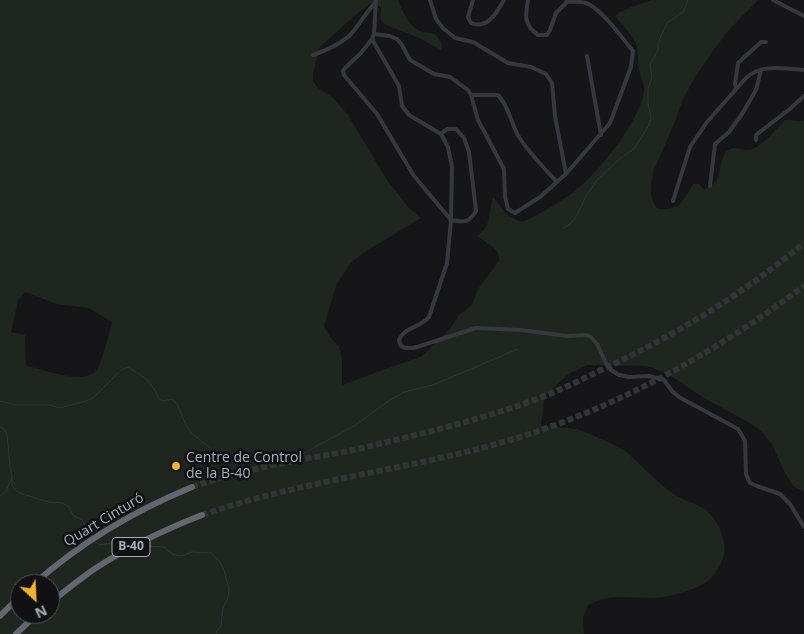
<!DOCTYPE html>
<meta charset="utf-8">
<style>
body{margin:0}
#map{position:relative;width:804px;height:634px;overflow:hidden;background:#161618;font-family:"Open Sans",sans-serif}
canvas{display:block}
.north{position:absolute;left:10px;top:574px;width:50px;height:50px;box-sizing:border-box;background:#111113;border:1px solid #4d4f55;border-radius:50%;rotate:155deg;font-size:14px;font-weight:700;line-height:20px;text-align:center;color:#a8adb8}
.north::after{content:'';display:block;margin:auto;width:18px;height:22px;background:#f2b134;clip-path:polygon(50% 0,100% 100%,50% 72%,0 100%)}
</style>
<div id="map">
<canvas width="804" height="634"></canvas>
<div class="north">N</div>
</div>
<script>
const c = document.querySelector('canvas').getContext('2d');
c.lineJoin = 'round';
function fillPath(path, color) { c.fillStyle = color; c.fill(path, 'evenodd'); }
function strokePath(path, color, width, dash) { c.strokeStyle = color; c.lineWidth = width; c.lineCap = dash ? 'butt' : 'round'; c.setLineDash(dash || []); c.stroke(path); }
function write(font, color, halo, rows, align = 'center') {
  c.font = font + ' "Open Sans",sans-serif'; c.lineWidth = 5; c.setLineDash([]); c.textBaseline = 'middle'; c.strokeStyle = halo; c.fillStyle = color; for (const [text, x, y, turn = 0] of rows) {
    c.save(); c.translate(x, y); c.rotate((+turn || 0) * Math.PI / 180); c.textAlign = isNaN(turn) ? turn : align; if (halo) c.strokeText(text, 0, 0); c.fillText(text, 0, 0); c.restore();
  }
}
const green = new Path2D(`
 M0 0H398C402 9 407 22 415 28 427 38 432 25 442 44L441 50 419 38 384 24 380 19 381 7 371 3 354 16 319 48 313 75V81L317 87 333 98 348 115 387 180 409 208 421 218 366 251 352 262 337 283 324 326 330 337 339 347 342 359V385L422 356 450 329 459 315 472 305 478 289 499 261 498 253 493 247 477 236C493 224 488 214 493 197 504 210 505 216 522 222 541 214 558 203 575 191 597 174 644 117 644 88 644 82 640 76 639 70 638 63 638 55 637 47 634 35 622 26 615 16L620 12 632 7 652 0H758L729 30 712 52 695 77 683 99 674 124 653 172C651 186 648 198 658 209 681 211 683 200 693 184H699L703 189C727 185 715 157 730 149 736 146 743 151 749 150 762 148 777 128 785 120L800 121 804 120V492L793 486 785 473 772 444 761 431 748 422 704 398 668 374 653 368 644 366 587 365 572 372 565 377 547 394 544 401 541 426C552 427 565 427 575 429 583 430 618 446 624 450 641 464 655 481 672 493 682 500 693 502 703 508 717 517 727 539 724 555 722 563 716 573 711 578 704 585 693 589 684 592 673 595 662 598 650 598 625 598 611 593 588 605L583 617 584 634H0ZM25 292 56 304 89 308 112 322C110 331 101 365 97 370 82 386 44 369 26 366L25 335 11 332 18 300ZM20 584H50V614H20Z`);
const stream = new Path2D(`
 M563 228 569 225 574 220 580 209 586 196 598 179 622 157 634 149 649 125 651 118 648 104V89L652 77 650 64 658 50V43L667 23 684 11 688 0
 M0 401 16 405H50L59 408 83 402 93 398 117 374 123 369 128 367C145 378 151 380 159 399L162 401 172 399 177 404 186 425 191 433 222 457 245 460 278 459 302 454 354 426 387 402 404 392 433 385 518 349
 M0 427 3 428 7 434 10 467 12 476V485L16 491 22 494 49 502 62 503 69 507 73 515 82 520 91 536
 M0 496 6 491 12 478
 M94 542 100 545 116 542 130 545
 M142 546 164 547 172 554 179 556 185 555 191 552 211 553 220 562 224 570 229 589 228 598 223 608 221 626 216 632 217 634`);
const highwayTunnel = new Path2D(`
 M192 487C227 475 263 467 299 460 320 456 341 453 362 448 421 434 480 420 537 399 558 391 579 381 599 371 672 337 742 295 804 243
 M202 515C294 483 391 472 485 447 601 417 708 358 804 286`);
const street = new Path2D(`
 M376 0 374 34 372 39 399 86 402 106 409 115 441 134 448 147 452 167 451 220 447 263 429 317C420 328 404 327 399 340L401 346 405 348H414L476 328 521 330 567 336 586 335 591 337 597 344 606 363 611 370 619 375 629 377 649 376 664 380 672 391 679 397 738 429 745 441 746 474 750 483 757 486 780 494 790 504 804 527
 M430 0 436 19 443 28 455 38 473 42 508 63 531 67 546 74 552 83 555 116 566 174
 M473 0 468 17 471 23C488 30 497 12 504 0
 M528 0C525 16 524 25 538 35H547L550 30 556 13 568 1
 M773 0 804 16
 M374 34 390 36 397 39 402 45 410 60 434 74 450 77 468 90 471 95 478 120 504 169 505 197 508 209 515 213 540 197 566 174 610 123 631 67 633 51C623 39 600 7 586 3 580 1 573 2 566 2
 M372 39 361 53 345 68 343 71 344 75 377 114 414 176 451 220
 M313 55C327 50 341 44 351 34 360 24 366 12 376 2
 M587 56 601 135
 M736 88 735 84 738 63 761 42H766
 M471 95H498C509 106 511 124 519 137 530 154 544 168 557 182
 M441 134 447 129H456L464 138 469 152 476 211C468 224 464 222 451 220
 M756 140V135L791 108 804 96
 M710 186 715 144 729 132 742 114 756 90 761 70
 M673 201 690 147 707 122 746 78C762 63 784 69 804 70`);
const highway = new Path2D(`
 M34 584C81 542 134 511 192 487
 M50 603C66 590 82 577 99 566 132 545 166 529 202 515
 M0 616 20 596
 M16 634 37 614`);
const markers = [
 [176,466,5,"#f2b134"]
];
const shields = [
 [131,547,38]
];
const shieldNames = [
 ["B-40",131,547]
];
const poiNames = [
 ["Centre de Control",186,458],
 ["de la B-40",186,474]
];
const streetNames = [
 ["Quart Cinturó",104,520,-31]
];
fillPath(green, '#1e261f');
strokePath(stream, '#2c353c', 1);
strokePath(highwayTunnel, '#333438', 6, [6, 3]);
strokePath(street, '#37383d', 4);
strokePath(highway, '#63666e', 6);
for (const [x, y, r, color] of markers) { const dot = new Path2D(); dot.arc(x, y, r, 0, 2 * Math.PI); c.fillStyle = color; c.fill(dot); strokePath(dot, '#111113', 2); }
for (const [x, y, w] of shields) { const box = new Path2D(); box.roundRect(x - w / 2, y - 9.5, w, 19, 4); c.fillStyle = '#111113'; c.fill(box); strokePath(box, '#a8adb8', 1); }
write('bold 12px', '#a8adb8', null, shieldNames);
write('14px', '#a8adb8', '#111113', poiNames, 'left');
write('14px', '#a8adb8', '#111113', streetNames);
</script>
